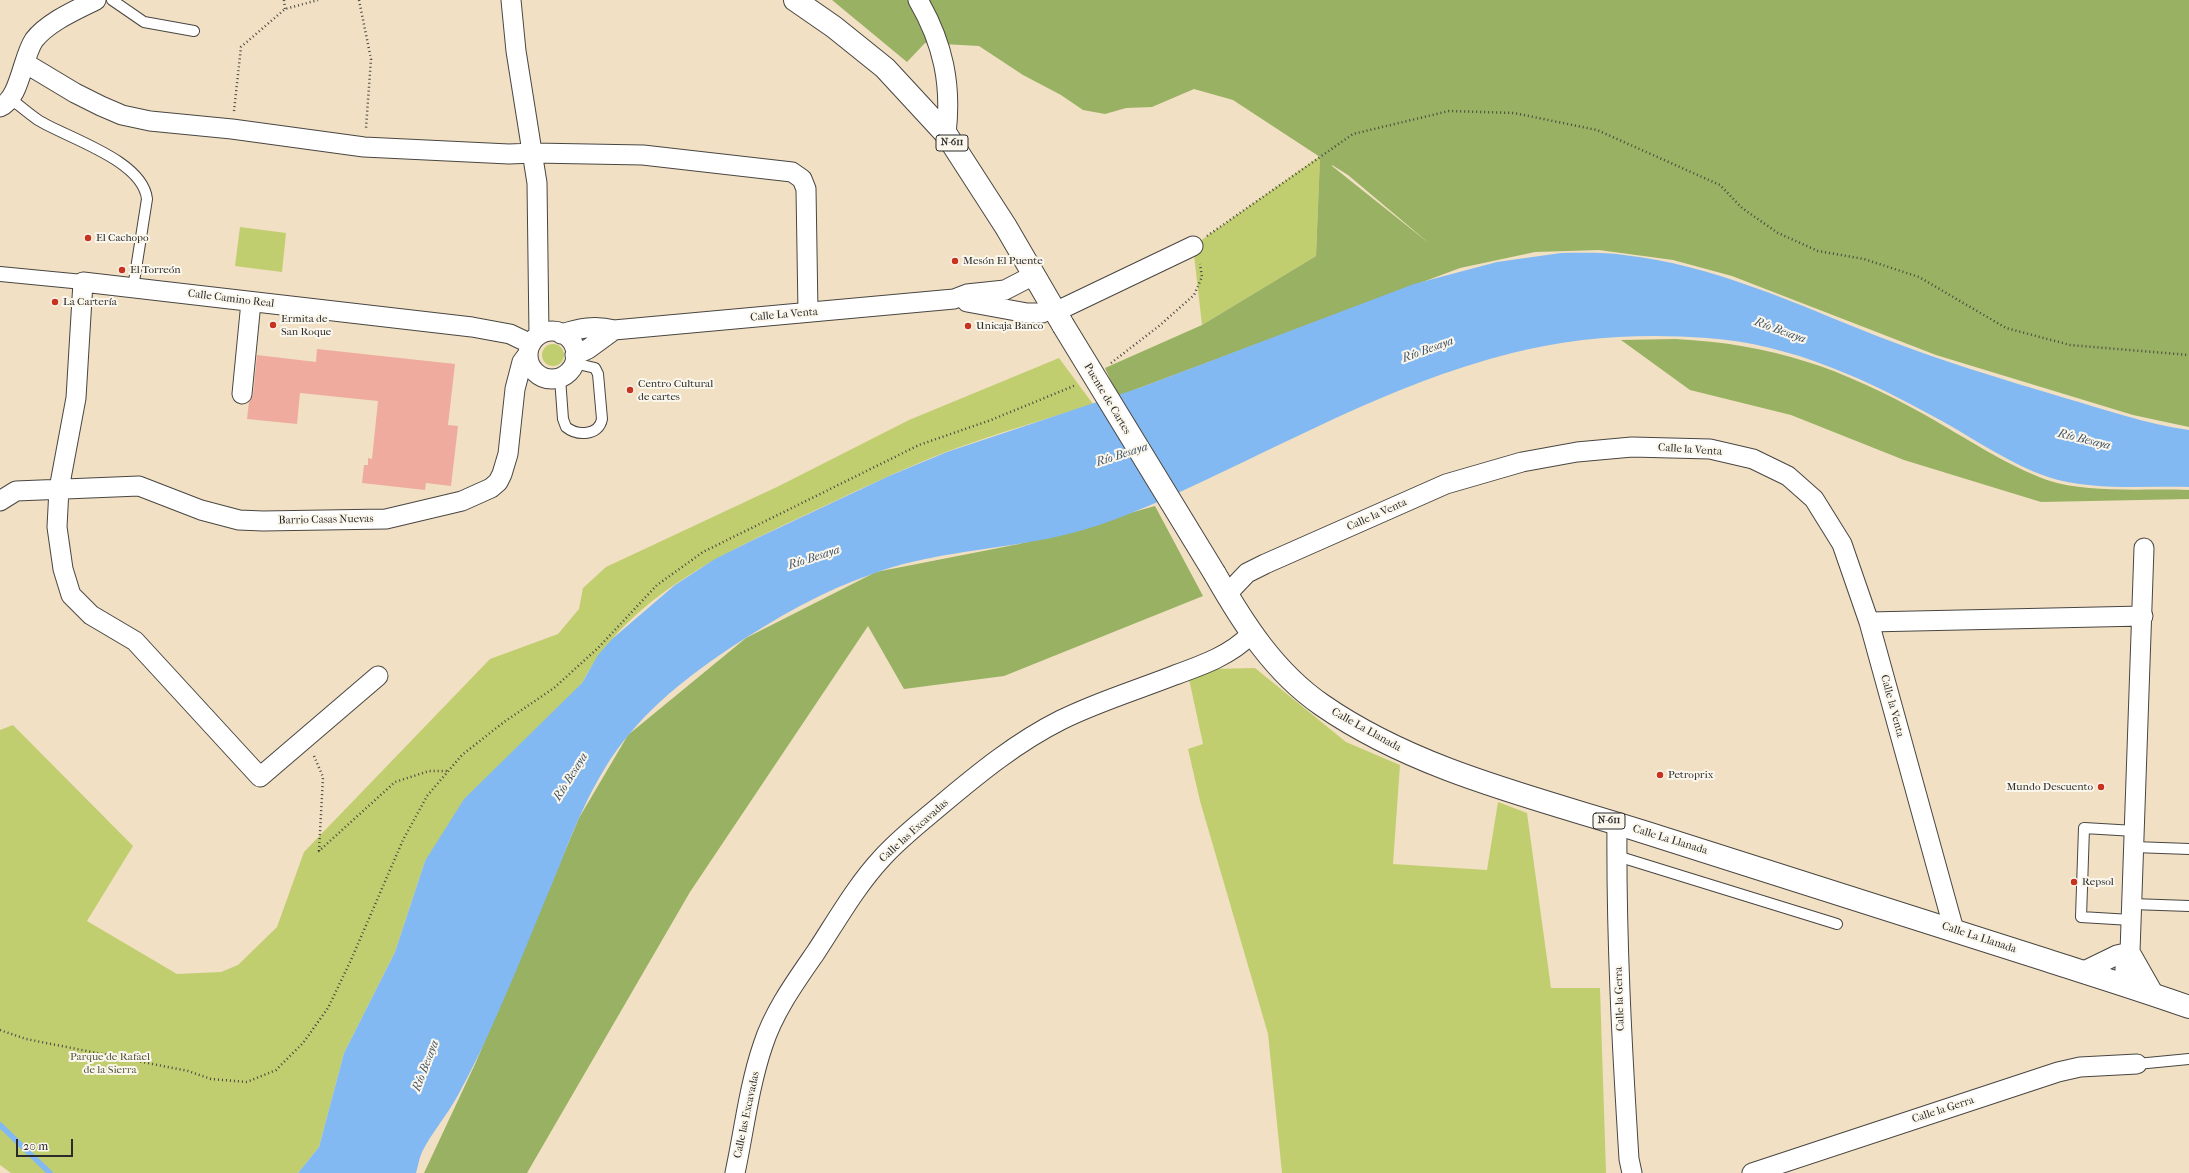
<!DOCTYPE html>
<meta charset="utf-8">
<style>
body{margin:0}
#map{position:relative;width:2189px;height:1173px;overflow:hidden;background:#f1e0c3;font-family:"IM FELL French Canon",serif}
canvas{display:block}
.scale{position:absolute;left:16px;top:1139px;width:57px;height:18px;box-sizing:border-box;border:2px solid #2b2b2b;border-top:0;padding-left:5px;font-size:12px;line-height:14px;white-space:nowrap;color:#2b2b2b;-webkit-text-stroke:3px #fbf7ec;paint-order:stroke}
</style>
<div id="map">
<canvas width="2189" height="1173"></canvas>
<div class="scale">20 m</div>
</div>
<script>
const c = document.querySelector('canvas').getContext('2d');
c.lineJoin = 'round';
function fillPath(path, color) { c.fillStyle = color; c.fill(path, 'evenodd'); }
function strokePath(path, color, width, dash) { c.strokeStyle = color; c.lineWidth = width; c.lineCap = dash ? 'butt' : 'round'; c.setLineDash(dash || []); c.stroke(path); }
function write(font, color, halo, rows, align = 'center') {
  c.font = font + ' "IM FELL French Canon",serif'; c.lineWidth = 4; c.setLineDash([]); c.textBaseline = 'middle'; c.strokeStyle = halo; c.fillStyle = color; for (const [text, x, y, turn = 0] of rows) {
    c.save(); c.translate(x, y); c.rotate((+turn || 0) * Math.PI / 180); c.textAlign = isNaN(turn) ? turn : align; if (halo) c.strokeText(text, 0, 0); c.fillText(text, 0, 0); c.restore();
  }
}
const green = new Path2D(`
 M1320 156 1316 256 1202 325 1193 246Z
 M240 227 286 233 282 272 235 266Z
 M542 355a11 11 0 1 1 22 0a11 11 0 1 1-22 0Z
 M1059 358 1093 404C1044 420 994 434 946 452 897 471 850 494 803 516 720 555 627 598 582 683L425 861 395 952 344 1053 319 1147 298 1173H11L0 1165V730L13 725 133 846 87 921 177 974 221 972 238 965 277 927 304 852 490 659 558 634 579 609 583 588 606 567 779 486 909 420Z
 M1255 668 1346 742 1400 765 1393 864 1487 870 1498 802 1527 813 1551 988H1600L1606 1173H1282L1268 1034 1200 801 1188 749 1203 744 1189 679 1212 669Z`);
const forest = new Path2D(`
 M832 0H2189V427L2133 415 1936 355 1732 276 1673 260 1599 250 1535 252 1460 268 1118 396 1105 368 1202 325 1316 256 1320 157 1233 100 1194 89 1152 107 1126 108 1105 114 1083 110 1061 95 1023 75 979 46 925 43 907 62ZM1332 165 1348 175 1430 244 1332 166Z
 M1675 339C1774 344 1841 368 1927 416 1964 437 2008 466 2047 480 2090 494 2144 488 2189 490V499L2041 502 1904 460 1791 415 1690 390 1621 340Z
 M1155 506 1203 596 1004 676 904 689 868 626 690 892 527 1173H424L476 1062 579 818 628 735 746 638 876 572 1019 544Z`);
const water = new Path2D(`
 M1561 253C1582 253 1603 252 1624 255 1713 265 1794 303 1877 336 1939 360 2001 379 2065 398 2106 410 2147 424 2189 430V487C2144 486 2090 491 2048 477 2010 464 1976 440 1942 421 1868 380 1792 344 1707 338 1641 333 1575 337 1512 353 1388 384 1275 450 1160 501 1119 519 1079 534 1035 541 981 551 927 554 875 573 822 591 776 618 730 648 681 681 636 717 605 768 586 799 572 833 559 867 539 914 521 961 500 1008 487 1038 473 1068 457 1097 447 1115 431 1134 422 1152 419 1159 418 1166 416 1173H298L319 1147 344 1053 395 952 425 861 464 799 582 683 598 655 612 639 675 585 715 559 753 540 889 476 947 452 1142 387 1414 284 1497 262Z`);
const stream = new Path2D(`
 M0 1125 50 1173`);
const building = new Path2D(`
 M317 349 455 364 448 425 458 426 451 486 426 483 425 490 362 483 364 465H368V458L372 459 378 401 300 393 297 424 247 419 249 402 253 395 257 355 316 362Z`);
const path = new Path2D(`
 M284 0 285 9
 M359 0 371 59 366 128
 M234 111 241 47 285 9 318 0
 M1207 236 1353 134 1449 111 1514 113 1597 130 1720 185 1742 208 1778 233 1818 251 1864 259 1919 277 2006 328 2070 345 2189 355
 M1111 363 1159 326 1194 295 1202 277 1200 264
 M314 756 323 777 319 851 395 782 429 771H448
 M0 1030 26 1039 188 1071 211 1079 247 1082 276 1070 303 1043 328 1008 351 960 403 840 427 796 462 755 504 722 554 688 598 648 657 585 703 552 919 445 991 420 1076 385`);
const service = new Path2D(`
 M112 0 144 22 194 31
 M11 99C20 106 29 114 38 120 67 138 143 160 147 199L133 288
 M560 378 563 419 566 427C577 436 599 436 602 419L598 374 595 368 574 363
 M2134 847 2189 849
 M1617 856 1837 924
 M2132 904 2189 906
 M2131 920 2081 917 2084 828 2135 831
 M2137 1064 2189 1059`);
const pedestrian = new Path2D(`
 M0 274 83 282`);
const minor = new Path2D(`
 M511 0 516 51 537 183 539 335
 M918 0C943 43 952 84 946 134
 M25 63 75 93 101 106 122 115 150 121 232 129 364 147 509 154 534 153 643 155 792 172 802 179 806 189 808 312
 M0 107C20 99 22 58 34 40 48 22 76 10 96 0
 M967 302 1027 313H1042L1052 307
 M1055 312 1193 246
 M528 355a24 24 0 1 1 48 0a24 24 0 1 1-48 0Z
 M561 334C580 328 595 325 614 330L954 299 967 294 1005 290 1034 275
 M575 355 588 349 614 330
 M242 394 251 302
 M0 501 16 491 139 486 201 510 239 520 263 521 386 519 462 501 491 488 498 482 502 474 508 454 515 389 522 362 528 354
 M1227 594 1247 573 1265 564 1446 484 1522 462 1577 452 1632 447 1710 449 1753 459 1788 476 1814 499 1842 544 1869 622 1954 930
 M1869 622 2143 616
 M378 676 260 777 135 641 91 615 71 595 63 569 57 527 59 489 76 398 83 282 472 327 510 334 531 344
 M1617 823C1616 936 1622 1047 1629 1159L1632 1173
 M2130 952 2155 996
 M2082 972 2117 955 2130 952
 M2131 988C2122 975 2124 966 2130 952L2144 548
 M735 1173C744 1131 749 1086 763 1045 774 1011 796 981 816 952 837 920 856 886 882 858 900 838 921 822 941 805 979 773 1017 742 1061 720 1097 702 1137 690 1175 675 1203 665 1231 655 1251 634
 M1752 1173 2058 1072 2080 1067 2137 1064`);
const trunk = new Path2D(`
 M795 0 834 27 885 68 946 134 1006 227 1063 325
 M1215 574C1243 623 1274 672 1322 705 1417 771 1537 798 1647 833 1779 874 1911 916 2043 959 2092 975 2141 990 2189 1007`);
const trunkBridge = new Path2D(`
 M1063 325 1215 574`);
const markers = [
 [88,238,4,"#c8321e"],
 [955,261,4,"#c8321e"],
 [122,270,4,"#c8321e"],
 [55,302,4,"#c8321e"],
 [273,325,4,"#c8321e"],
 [968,326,4,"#c8321e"],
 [630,390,4,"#c8321e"],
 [1660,775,4,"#c8321e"],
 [2101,787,4,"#c8321e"],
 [2074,882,4,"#c8321e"]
];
const shields = [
 [952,143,32],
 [1609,821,32]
];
const shieldNames = [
 ["N-611",952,143],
 ["N-611",1609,821]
];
const poiNames = [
 ["El Cachopo",96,238],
 ["Mesón El Puente",963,261],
 ["El Torreón",130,270],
 ["La Cartería",63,302],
 ["Ermita de",281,319],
 ["San Roque",281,332],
 ["Unicaja Banco",976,326],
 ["Centro Cultural",638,384],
 ["de cartes",638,397],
 ["Petroprix",1668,775],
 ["Mundo Descuento",2093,787,"right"],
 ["Repsol",2082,882]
];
const streetNames = [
 ["Calle Camino Real",231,299,7],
 ["Calle La Venta",784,315,-5],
 ["Puente de Cartes",1107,399,59],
 ["Calle la Venta",1690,450,4],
 ["Calle la Venta",1377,515,-24],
 ["Barrio Casas Nuevas",326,520,-1],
 ["Calle la Venta",1892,706,75],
 ["Calle La Llanada",1366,730,29],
 ["Calle las Excavadas",914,831,-42],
 ["Calle La Llanada",1670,840,17],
 ["Calle La Llanada",1979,938,18],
 ["Calle la Gerra",1620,999,-92],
 ["Calle la Gerra",1943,1110,-18],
 ["Calle las Excavadas",747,1115,-78]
];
const parkNames = [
 ["Parque de Rafael",110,1057],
 ["de la Sierra",110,1070]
];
const waterNames = [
 ["Río Besaya",1780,331,20],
 ["Río Besaya",1428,350,-20],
 ["Río Besaya",2084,440,14],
 ["Río Besaya",1122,455,-18],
 ["Río Besaya",814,558,-18],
 ["Río Besaya",571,777,-58],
 ["Río Besaya",426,1066,-69]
];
fillPath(green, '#c1ce70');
fillPath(forest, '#98b162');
fillPath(water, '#83b9f2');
strokePath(stream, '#83b9f2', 5.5);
fillPath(building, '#efab9e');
strokePath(service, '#494642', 12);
strokePath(pedestrian, '#494642', 16);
strokePath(minor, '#494642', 21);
strokePath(trunk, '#494642', 24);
strokePath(path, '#494642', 2.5, [1, 3]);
strokePath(service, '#fff', 10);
strokePath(pedestrian, '#fff', 14);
strokePath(minor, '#fff', 19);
strokePath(trunk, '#fff', 22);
strokePath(trunkBridge, '#494642', 24, []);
strokePath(trunkBridge, '#fff', 22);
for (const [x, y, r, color] of markers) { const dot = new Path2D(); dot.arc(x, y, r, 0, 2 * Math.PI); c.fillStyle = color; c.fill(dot); strokePath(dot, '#fbf7ec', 1.5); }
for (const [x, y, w] of shields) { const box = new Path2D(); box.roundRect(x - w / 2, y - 8, w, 16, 3); c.fillStyle = '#fbf7ec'; c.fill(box); strokePath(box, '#2b2b2b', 1); }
write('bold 10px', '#2b2b2b', null, shieldNames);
write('11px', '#2b2b2b', '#fbf7ec', poiNames, 'left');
write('11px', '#2b2b2b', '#fbf7ec', streetNames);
write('11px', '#50543c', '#fbf7ec', parkNames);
write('italic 12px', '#455667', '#fbf7ec', waterNames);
</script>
